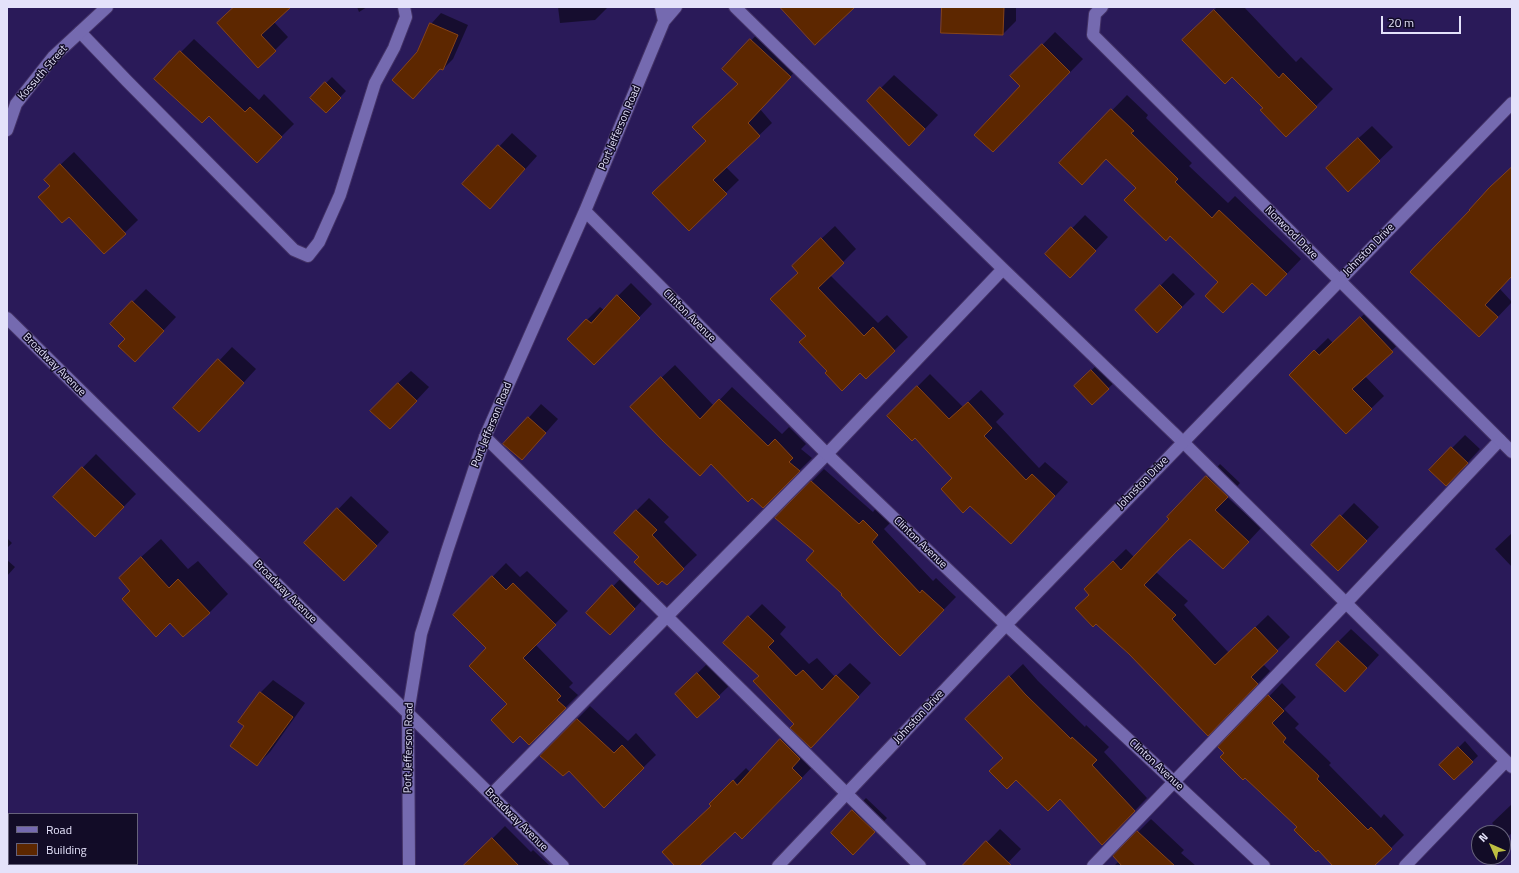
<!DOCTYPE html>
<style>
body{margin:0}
#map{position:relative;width:1519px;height:873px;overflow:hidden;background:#2a1a59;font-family:"Titillium Web",sans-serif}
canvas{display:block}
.frame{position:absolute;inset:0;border:8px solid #e4e2fa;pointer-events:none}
.legend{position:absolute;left:8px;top:813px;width:130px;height:52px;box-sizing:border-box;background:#120c27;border:1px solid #66627b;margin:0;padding:5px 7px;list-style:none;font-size:12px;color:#e4e2fa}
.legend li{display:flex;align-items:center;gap:8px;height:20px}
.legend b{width:20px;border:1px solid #66627b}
.north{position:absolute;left:1471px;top:825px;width:40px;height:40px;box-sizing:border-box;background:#120c27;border:1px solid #66627b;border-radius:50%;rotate:315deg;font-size:11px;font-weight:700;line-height:16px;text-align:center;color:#e4e2fa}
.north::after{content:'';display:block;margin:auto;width:14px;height:18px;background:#bebf42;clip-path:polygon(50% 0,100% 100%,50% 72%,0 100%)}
.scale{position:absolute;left:1381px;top:16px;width:80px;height:18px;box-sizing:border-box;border:2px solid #e4e2fa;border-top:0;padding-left:5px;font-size:12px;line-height:14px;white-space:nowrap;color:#e4e2fa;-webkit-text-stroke:3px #120c27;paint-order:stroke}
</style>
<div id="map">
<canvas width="1519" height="873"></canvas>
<div class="frame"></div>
<ul class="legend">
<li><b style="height:5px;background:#756ab0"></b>Road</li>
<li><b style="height:11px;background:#5d2700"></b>Building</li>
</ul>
<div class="north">N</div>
<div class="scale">20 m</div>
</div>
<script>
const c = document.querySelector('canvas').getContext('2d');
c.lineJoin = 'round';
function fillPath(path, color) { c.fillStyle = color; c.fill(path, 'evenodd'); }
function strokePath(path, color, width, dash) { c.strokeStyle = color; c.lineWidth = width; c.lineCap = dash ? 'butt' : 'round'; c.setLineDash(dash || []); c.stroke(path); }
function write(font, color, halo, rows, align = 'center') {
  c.font = font + ' "Titillium Web",sans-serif'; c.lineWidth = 3; c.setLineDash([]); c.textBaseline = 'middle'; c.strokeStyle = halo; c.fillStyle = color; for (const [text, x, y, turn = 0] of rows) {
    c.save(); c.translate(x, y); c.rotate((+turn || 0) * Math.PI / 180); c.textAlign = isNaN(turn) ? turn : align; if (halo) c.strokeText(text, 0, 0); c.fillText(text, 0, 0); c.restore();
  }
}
const shadow = new Path2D(`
 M234 7H290L274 22 288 37 275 50 218 23Z
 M357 7H367L359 12Z
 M558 7H608L595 20 560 23Z
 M943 7H1016V21L1003 34Z
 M1217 7H1244L1296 62 1301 57 1333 89 1286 136 1264 108 1232 75 1201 23Z
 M441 13 468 25 453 59 443 69 418 53 431 24Z
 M764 27 803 63 760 109 772 123 726 167 739 180 689 229 707 141 739 83 724 69Z
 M1055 32 1083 59 1006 138 1021 86 1012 76Z
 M194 39 259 100 264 94 294 124 257 161 181 52Z
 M894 75 938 115 922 132 868 101Z
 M332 77 346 91 326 112 311 98Z
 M1127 95 1148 115 1146 118 1192 163 1189 166 1228 203 1235 196 1301 259 1281 280 1219 282 1137 188 1107 158 1061 163Z
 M1372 126 1393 147 1348 190 1340 155Z
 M512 133 537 156 503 194 464 184Z
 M74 152 138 220 104 253 51 185 58 167Z
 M1512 167V276L1500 289 1512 302 1494 321 1411 272Z
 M1085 215 1108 237 1083 264 1047 254Z
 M835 226 856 249 830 275 878 323 887 315 908 337 866 378 860 372 828 371 807 336 799 272 806 253Z
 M1173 273 1195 294 1157 332 1136 310Z
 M631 283 652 304 594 364 568 339 600 307 604 310Z
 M146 289 176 317 148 347 127 339 133 302Z
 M1374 305 1405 338 1365 376 1384 396 1346 433 1290 375 1328 338 1333 343Z
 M232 347 256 369 212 417 175 408Z
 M1098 364 1115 382 1092 403 1082 379Z
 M675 365 714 406 732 387 782 434 789 427 806 444 801 449 812 458 763 506 712 463 644 394Z
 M411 371 429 387 403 415 398 383Z
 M930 374 963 407 981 390 1004 414 996 422 1039 468 1045 462 1068 482 1024 530 954 477 915 437 888 416Z
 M541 404 558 419 534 446 505 444Z
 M1465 435 1480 449 1459 472 1430 470Z
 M96 454 136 494 95 536 54 497Z
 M1220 464 1240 483 1227 497 1261 528 1236 555 1190 537 1156 572 1188 601 1184 605 1229 653 1268 615 1290 637 1263 664 1270 671 1221 721 1090 594 1098 576 1126 549 1134 557Z
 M824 469 873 512 876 508 891 522 884 529 933 581 936 578 956 597 913 641 843 594 815 551 776 518Z
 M351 496 389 532 357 567 306 543Z
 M649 498 669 517 664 522 697 555 667 584 640 557 636 511Z
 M1354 503 1379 527 1351 557 1313 545Z
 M1512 533V567L1495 549Z
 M7 538 12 543 7 548Z
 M161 539 188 569 198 561 228 594 209 613 170 622 139 559Z
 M7 560 15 567 7 576Z
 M506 563 520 577 527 571 568 611 535 644 573 683 569 687 578 695 529 744 508 704 488 648 455 615Z
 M626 573 647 595 623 621 587 613Z
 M762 604 786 627 780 634 809 664 817 658 835 677 850 663 871 683 804 754 815 764 775 806 742 838 735 830 698 866H676L712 806 710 804 746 768 750 772 796 724 760 676 749 617Z
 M1351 629 1379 655 1358 678 1338 642Z
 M710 661 732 683 697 717 676 694Z
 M1023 664 1038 681 1085 727 1086 725 1109 747 1104 752 1147 798 1115 831 1060 798 1005 758 979 706Z
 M273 680 305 703 270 752 257 765 245 726 260 693Z
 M1282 683 1296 697 1284 709 1299 724 1295 728 1331 763 1329 765 1381 818 1384 814 1404 835 1373 866H1335L1220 747Z
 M590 706 628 741 636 733 656 755 604 806 569 769 542 755Z
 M1465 741 1478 756 1454 779 1441 765Z
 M866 798 887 818 866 840 832 833Z
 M1512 804V833L1506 838 1503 833H1501L1492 823Z
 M1151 819 1184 850 1181 853 1196 866H1114L1119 861 1114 856Z
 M505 826 531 852 533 850 550 866H465Z
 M1000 829 1021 849 1005 866H964Z
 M64 864H93L96 866H62Z`);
const building = new Path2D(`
 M234 7H291L261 35 276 51 258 68 217 23Z
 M780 7H855L815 45Z
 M942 7H1004L1003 35 941 33Z
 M1214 10 1279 78 1283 73 1317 107 1286 137 1260 110 1263 108 1232 77 1225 84 1182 40Z
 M430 23 458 35 443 70 440 69 413 99 392 80 417 52Z
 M750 39 791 77 748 123 760 136 713 180 727 194 689 231 652 193 706 141 692 127 738 84 722 69Z
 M1042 44 1070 72 993 152 974 135 1020 86 1010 76Z
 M180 51 245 112 250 107 282 137 257 163 209 116 202 123 154 79Z
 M325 82 341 98 326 113 310 98Z
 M880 87 925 129 909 146 867 101Z
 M1111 109 1134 131 1131 133 1178 179 1175 182 1212 218 1219 210 1287 274 1266 296 1252 283 1223 313 1205 296 1218 282 1170 236 1166 241 1124 200 1136 188 1106 159 1082 185 1059 163Z
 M1358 138 1380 161 1348 192 1326 168Z
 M498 145 525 169 490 209 462 184Z
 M60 164 126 234 104 254 69 217 62 223 38 197 50 186 44 180Z
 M1512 167V276L1485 305 1498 317 1479 337 1410 272 1470 210H1469L1489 188Z
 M1071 227 1096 251 1070 278 1045 254Z
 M821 238 844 263 818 288 864 336 873 327 895 351 866 379 860 373 842 391 825 373 827 371 799 342 806 336 770 299 798 273 792 266Z
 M1160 285 1182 307 1157 333 1135 310Z
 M617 295 640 318 594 365 567 339 586 319 591 323Z
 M132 301 164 331 135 362 118 346 125 339 110 324Z
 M1360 317 1393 352 1352 389 1372 409 1346 434 1289 375 1314 350 1319 355Z
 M218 359 244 383 199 432 173 408Z
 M1091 370 1109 389 1092 405 1074 386Z
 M661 377 700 419 719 399 768 446 775 439 793 458 789 462 800 471 763 508 752 498 748 502 711 464 700 476 663 441 630 407Z
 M398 383 417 401 390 429 370 411Z
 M917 386 949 419 968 402 992 428 984 436 1026 480 1032 474 1055 496 1011 544 970 506 963 513 941 489 952 478 915 438 912 441 887 416Z
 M528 417 546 433 522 460 503 444Z
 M1451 447 1468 463 1446 486 1429 470Z
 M82 467 124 507 95 537 53 497Z
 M1206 476 1228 497 1215 510 1249 542 1223 569 1190 539 1176 552 1144 585 1176 615 1172 619 1215 665 1255 627 1278 651 1251 677 1258 684 1208 736 1129 654 1096 624 1093 627 1075 608 1089 595 1084 589 1113 561 1121 570 1169 519 1167 517Z
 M811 481 859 524 863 520 878 535 872 542 920 593 922 590 944 610 900 656 879 635 841 595 842 594 806 560 814 551 775 518Z
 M337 508 377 546 344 581 304 543Z
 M636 510 657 530 652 535 684 569 667 585 662 581 658 585 634 562 639 557 614 533Z
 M1340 515 1367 541 1338 571 1311 545Z
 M141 557 169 588 178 579 210 613 183 637 170 623 156 637 122 599 130 591 119 578Z
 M492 576 506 590 513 583 556 625 523 658 561 696 557 700 566 708 529 745 520 736 513 743 491 720 507 704 469 666 486 648 453 615Z
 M612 585 635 609 610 635 586 613Z
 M748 616 774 641 768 647 796 676 803 670 822 690 836 675 859 697 811 748 790 728 794 724 753 681 759 676 723 643Z
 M1338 641 1367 668 1345 692 1316 665Z
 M697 673 720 697 697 718 675 694Z
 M1009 676 1025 694 1071 739 1072 737 1097 760 1092 765 1135 811 1102 845 1060 799 1048 811 1016 780 1007 789 989 771 1003 758 965 719Z
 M260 692 293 717 257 766 230 746 244 726 238 722Z
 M1268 695 1284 711 1272 723 1286 738 1283 742 1319 776 1317 779 1368 830 1371 827 1392 849 1374 866H1333L1318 850 1316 852 1294 830 1297 827 1245 778 1243 780 1220 757 1224 753 1218 747Z
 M577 719 614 753 622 745 644 768 604 808 569 771 563 776 540 756Z
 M780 739 800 759 792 768 802 778 742 839 735 832 699 866H675L662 852 711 806 709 804 733 780 737 785Z
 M1458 747 1473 762 1454 780 1439 765Z
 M852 810 875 832 853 855 831 833Z
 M1137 831 1175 866H1122L1113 856Z
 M492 838 519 866H463Z
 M986 841 1012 866H962Z`);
const lane = new Path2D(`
 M735 7 1003 269 1183 442 1512 767
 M80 32 127 81 294 250 308 256 319 242 340 195 375 83 394 48 406 17 404 7
 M485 437 920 866
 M491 795 827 454 1003 269
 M1093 866 1346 603 1500 440
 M1405 866 1506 761`);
const street = new Path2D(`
 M1102 7 1095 14 1093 35 1512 452
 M664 21 676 7
 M7 130 16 104 53 57 107 7
 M585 211 827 454 1006 625 1264 866
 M7 318 563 866
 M409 866 408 713 421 634 447 551 485 437 585 211 664 21 661 7
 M778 866 1006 625 1512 103`);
const streetNames = [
 ["Kossuth Street",43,73,-49],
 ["Port Jefferson Road",620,128,-67],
 ["Norwood Drive",1291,233,45],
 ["Johnston Drive",1369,250,-46],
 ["Clinton Avenue",689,316,45],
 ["Broadway Avenue",54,365,45],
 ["Port Jefferson Road",492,425,-68],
 ["Johnston Drive",1143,483,-46],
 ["Clinton Avenue",920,543,44],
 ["Broadway Avenue",285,592,45],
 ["Johnston Drive",919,717,-47],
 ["Port Jefferson Road",409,748,-89],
 ["Clinton Avenue",1156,765,43],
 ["Broadway Avenue",516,820,45]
];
fillPath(shadow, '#0007');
fillPath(building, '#5d2700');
strokePath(building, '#874418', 1);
strokePath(lane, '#433266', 14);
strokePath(street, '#433266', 14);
strokePath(lane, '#756ab0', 12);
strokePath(street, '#756ab0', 12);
write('11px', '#e4e2fa', '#120c27', streetNames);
</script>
